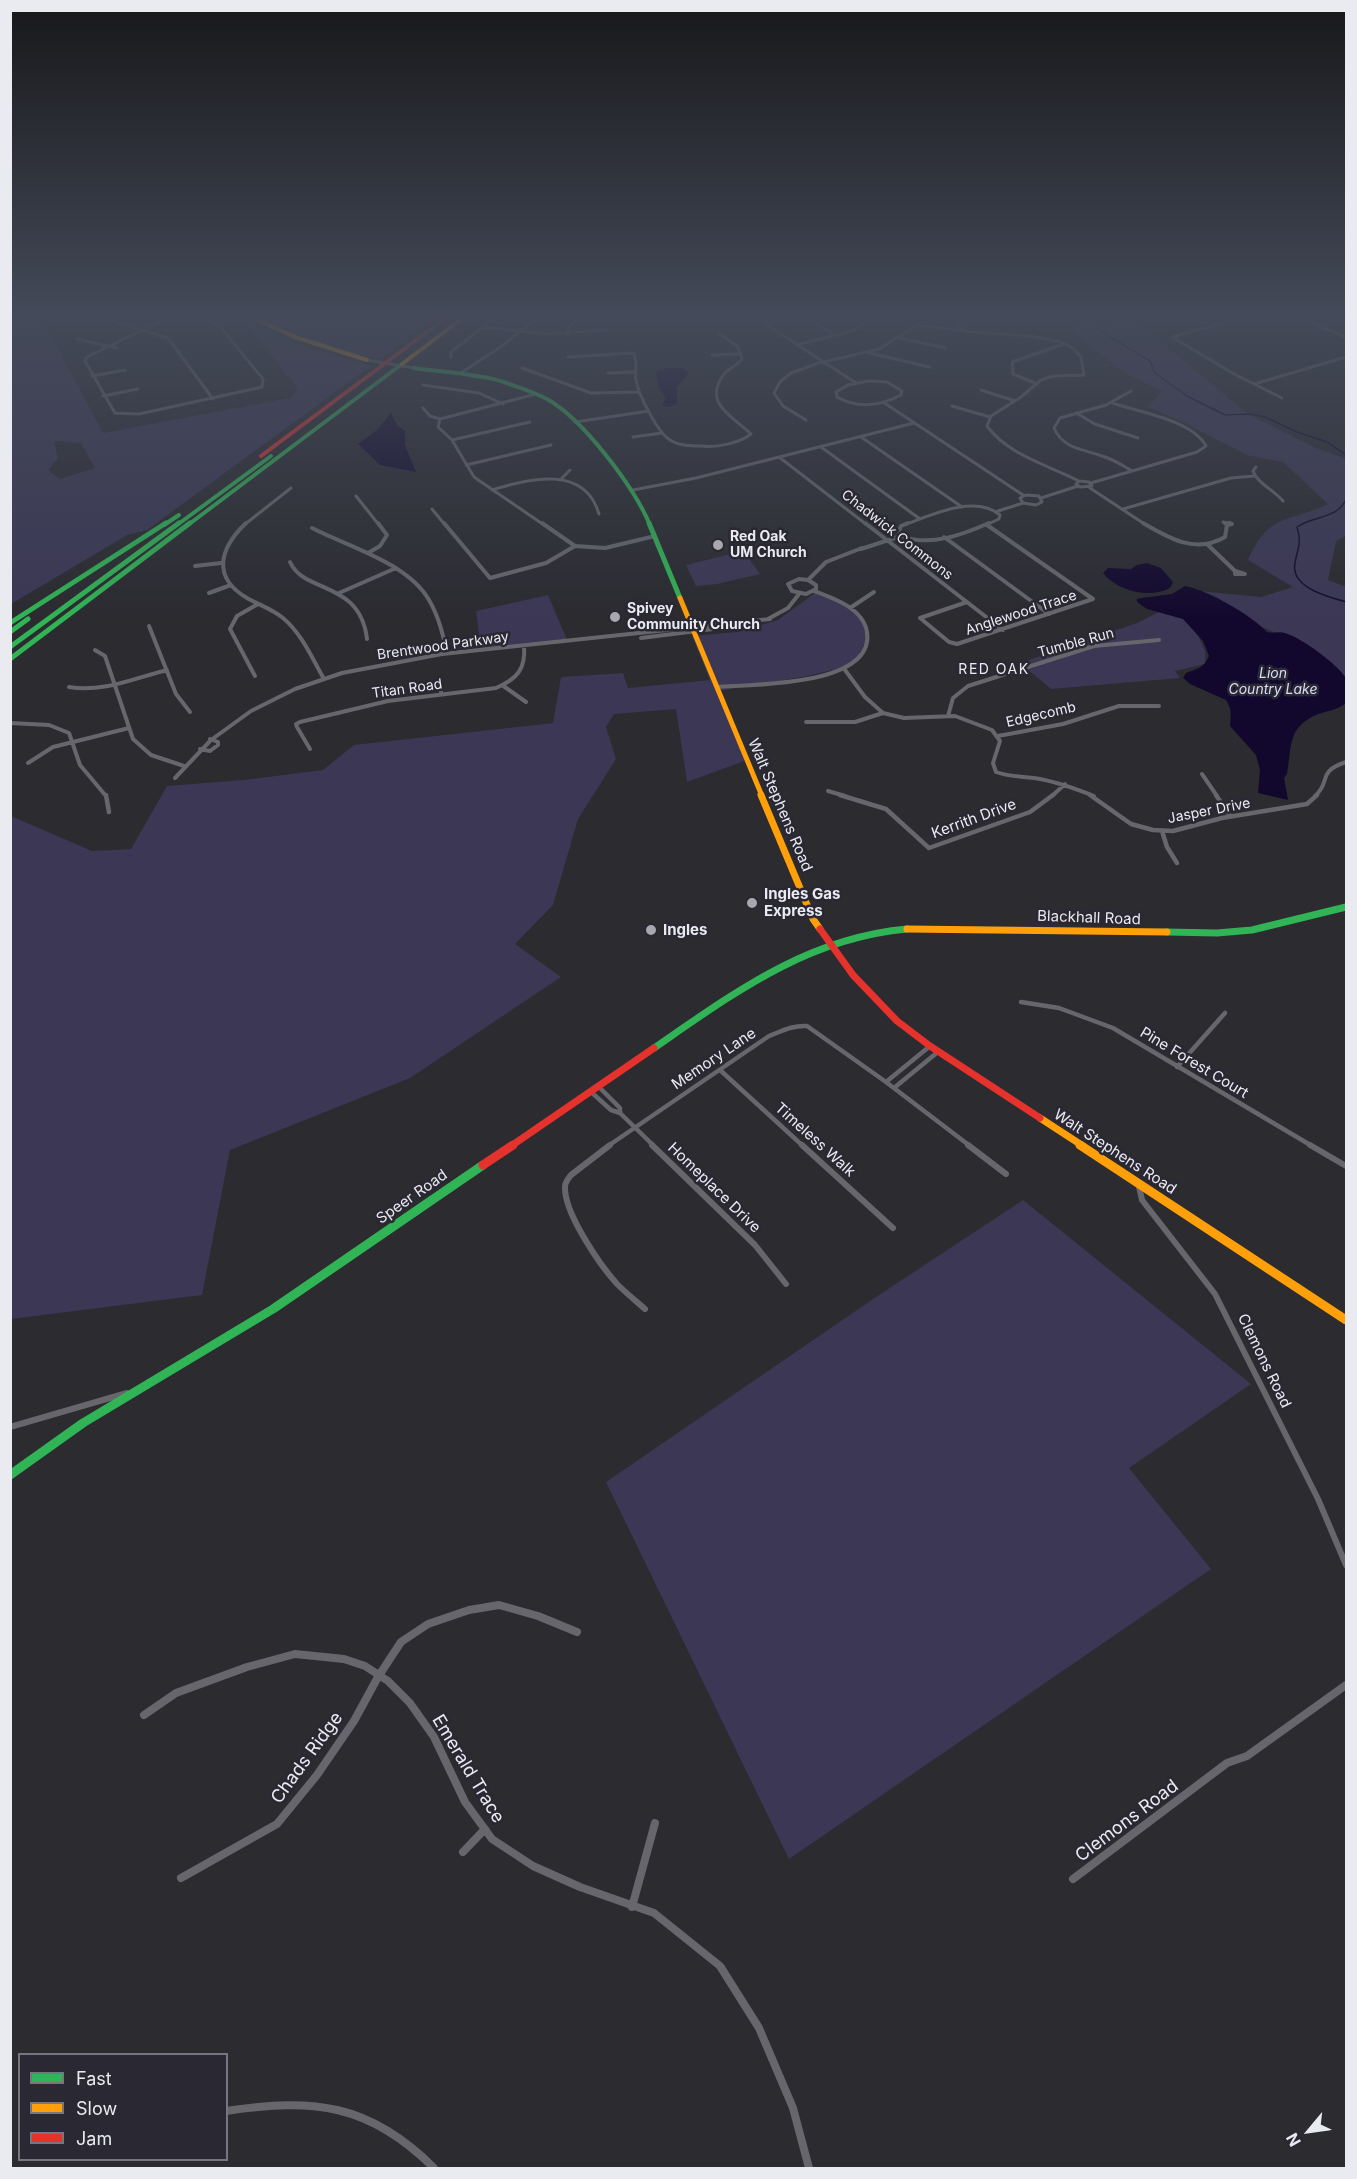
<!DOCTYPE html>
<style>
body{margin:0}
#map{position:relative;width:1357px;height:2179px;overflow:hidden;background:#2b2b30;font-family:Inter,sans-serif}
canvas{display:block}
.frame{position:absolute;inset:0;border:12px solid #eaeaf1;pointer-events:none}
.legend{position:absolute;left:18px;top:2053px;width:210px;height:108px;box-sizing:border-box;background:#292833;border:2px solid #76767f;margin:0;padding:8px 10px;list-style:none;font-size:18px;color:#eaeaf1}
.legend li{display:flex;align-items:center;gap:12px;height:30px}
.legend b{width:30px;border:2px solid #76767f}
.north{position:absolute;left:1279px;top:2101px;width:60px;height:60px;-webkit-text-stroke:4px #292833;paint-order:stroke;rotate:241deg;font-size:16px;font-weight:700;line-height:24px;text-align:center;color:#eaeaf1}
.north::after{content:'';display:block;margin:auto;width:21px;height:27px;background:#eaeaf1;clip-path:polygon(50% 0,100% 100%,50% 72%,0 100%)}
</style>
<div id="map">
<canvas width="1357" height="2179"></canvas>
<div class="frame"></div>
<ul class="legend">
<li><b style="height:8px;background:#30b455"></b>Fast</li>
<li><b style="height:8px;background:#ff9f0a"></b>Slow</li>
<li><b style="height:8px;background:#e5322d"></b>Jam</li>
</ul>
<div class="north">N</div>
</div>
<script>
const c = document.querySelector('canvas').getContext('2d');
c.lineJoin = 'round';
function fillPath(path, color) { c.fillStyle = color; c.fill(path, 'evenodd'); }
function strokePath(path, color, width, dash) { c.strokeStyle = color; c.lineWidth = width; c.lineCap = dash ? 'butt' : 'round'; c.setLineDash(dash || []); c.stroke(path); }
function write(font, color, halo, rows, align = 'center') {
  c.font = font + ' Inter,sans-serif'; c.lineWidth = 5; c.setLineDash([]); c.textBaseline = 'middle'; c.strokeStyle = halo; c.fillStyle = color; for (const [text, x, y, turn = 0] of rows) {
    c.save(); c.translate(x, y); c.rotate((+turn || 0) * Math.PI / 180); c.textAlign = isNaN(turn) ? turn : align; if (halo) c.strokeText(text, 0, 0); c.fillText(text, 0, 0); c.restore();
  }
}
const green = new Path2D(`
 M258 314H440L379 359C336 353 293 336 255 315Z
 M1090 314H1133L1136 322 1248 414 1313 447 1346 459V536L1336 541 1328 580 1346 587V681L1276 633 1232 614 1199 591 1261 597 1293 587 1248 560C1269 512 1289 523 1328 504L1283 462 1247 455 1185 423 1148 407 1162 391 1123 372 1073 331Z
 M40 315 103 433 290 398 298 389 246 324 251 323 280 338 321 352 372 365 147 530 127 535 11 604 10 319ZM54 441 81 443 95 468 60 479 48 470 58 458Z
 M743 551 760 574 717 584 696 586 686 565Z
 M815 593C856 606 884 622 853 665L808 676 718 691 747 760 687 782 676 709 614 714 606 727 616 759 578 819 553 905 515 944 561 977 410 1078 230 1150 202 1295 11 1319V816L92 851 131 849 167 786 244 780 323 770 354 745 553 723 561 677 623 673 628 688 710 680 692 636 737 632 778 620Z
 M548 595 568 642 481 649 476 611Z
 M1165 609 1191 620 1205 651V664L1175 671 1180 678 1051 689 1020 663 1137 623Z
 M1023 1200 1251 1384 1129 1468 1211 1569 789 1859 606 1482 879 1295Z`);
const water = new Path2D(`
 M666 368H683L689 373 677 387V404L667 407 662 405 666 398C660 391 655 381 657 371Z
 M391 413 397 425 405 431V445L416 472 380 465 358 444 377 430Z
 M1147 563 1161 568 1173 582 1170 588C1150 599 1117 591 1103 573L1108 568 1131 569 1137 565Z
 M1185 586C1208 590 1251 615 1267 632 1273 634 1279 631 1285 633 1302 638 1337 664 1346 678L1345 704C1336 710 1327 711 1318 714 1287 727 1292 746 1287 774L1284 778 1288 800 1258 793 1260 770 1256 755 1230 726C1231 717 1232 709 1226 700L1190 684 1183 678 1186 673C1197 669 1204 668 1209 656L1203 641 1183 619 1147 609 1137 602V599L1141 598 1172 594Z`);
const stream = new Path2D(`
 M1115 314 1111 321 1100 325V331L1150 361 1155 373 1187 396 1225 415 1249 414 1265 417 1297 432 1327 442 1346 455
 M682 318 685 314
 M1346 500C1335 520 1314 515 1297 527 1302 546 1298 545 1295 563 1290 588 1329 597 1346 602`);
const streetFar4 = new Path2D(`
 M100 314 119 323 168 338 213 399
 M175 314 87 357 85 361 115 413 139 414 262 387 263 379 222 329 211 321 190 314
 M762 314 767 325 856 383
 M801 314 836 336
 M858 314 870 315
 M976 314 1000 318 1025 314
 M1055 314 1060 318 1057 323
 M1291 314 1346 337
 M483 327 546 334 608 330
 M955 329 968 316
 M960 330 978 314
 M568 335V327L583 314
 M1172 337 1234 374 1282 398
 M1172 337 1256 314
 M899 338 946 348
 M77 339 117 348
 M796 345 852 331 860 327 871 314
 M869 353 930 367
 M712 355 741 354
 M451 357V352L500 314
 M568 357 633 353C639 361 634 371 636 380 638 394 658 433 670 440 680 446 691 446 702 446 716 448 740 443 751 434 733 416 702 404 724 374 729 368 737 366 742 359L738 347 719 333
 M367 360 414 368
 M522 368 591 393 639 392
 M461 373 502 346 541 314
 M608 373 634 372
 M92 376 125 370
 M868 381 887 382 902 391 901 395C880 406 858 409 837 397L836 392 848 385Z
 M1037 384 1013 374 1012 362 1064 344
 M1254 384 1346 357
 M423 385 479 393 503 404
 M981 390 1015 401
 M1131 391 1106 405 1060 418 1054 428C1063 449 1083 449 1102 456 1113 459 1122 465 1132 471
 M103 396 138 389
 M883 402 1023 495
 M952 406 990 417
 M423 408 430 416 440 419
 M1076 413 1095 424 1138 438
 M440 419 438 427 452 440 474 477 544 525
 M440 419 536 394
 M806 420 783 406 774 393 780 382 791 373 819 363 879 349 917 325 972 332 1031 336 1061 342 1073 348 1081 357 1084 375 1053 376 1041 380 1021 397 991 416 987 426C1008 455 1048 465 1079 481
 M575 422 649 411
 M633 437 662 433
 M861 437 962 507
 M452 440 530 422
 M821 447 920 519
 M779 457 867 525
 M466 465 551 445
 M1256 467 1253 471C1257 483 1275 491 1283 501
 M560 480 570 470
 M1079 481 1089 482 1092 486 1080 487 1076 484Z
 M1091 483 1197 452 1206 446C1192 420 1139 412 1112 403
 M1090 488 1146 525
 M492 490C530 478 585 465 599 514
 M633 490 696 478 914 423
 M1026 495 1039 496 1042 502 1036 505 1023 503 1020 498Z
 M356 496 379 525
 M1041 498 1078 486
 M432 509 445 525
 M1123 509 1231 478 1254 476
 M998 511 1023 503
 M244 525 291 488
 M904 525C931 515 975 494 1000 515L999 519 986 525
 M1227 525 1223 522 1232 524 1228 525`);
const streetFar3 = new Path2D(`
 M246 523C220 548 211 577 247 598 259 605 272 609 283 618 302 634 312 658 324 679
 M444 523 490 578 546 563 575 546 605 548 655 536
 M542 523 575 546
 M865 523 1003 630
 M1143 523C1170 539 1196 554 1225 537L1227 525
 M1225 523 1227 525
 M1227 525 1232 524 1229 523
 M312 528C349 547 408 563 429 600 439 617 443 635 447 653
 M901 536C930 547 962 535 989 523
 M901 536 899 531 901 526 908 523
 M944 537 1049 614
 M1208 545 1235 571
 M861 549 901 536
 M368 553 380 546 387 535 378 523
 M290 562C304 594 360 580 367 639
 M195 566 221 563
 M1235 571 1245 574H1235Z
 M799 579 808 580 816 585V589L806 594 792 591 788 584Z
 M808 580 826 562 862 548
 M209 593 231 585
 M339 593 396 568
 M967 602 920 618 949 642 957 644 1093 599 987 525
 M850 608 874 592
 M768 619 788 608 799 594
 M149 626 176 694 190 712
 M641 638 753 624
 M95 650 105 656 133 739 151 755 184 766
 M845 670 865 697 883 713 904 718 955 716 992 730 1000 741 993 763 996 772C1009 777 1020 776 1034 778 1055 781 1074 788 1094 796
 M255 676 230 629 237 616 258 604
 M440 678 441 694
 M502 685 526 702
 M69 687C102 693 135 678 167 670
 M717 687C752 684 875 687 867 632 863 608 833 598 814 591
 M948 716 953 698 968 686 1094 646 1159 640
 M806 722H855L883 713
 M10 723 49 725 69 733 80 765 106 796
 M998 736 1063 724 1119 706H1159
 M200 749 210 751 218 745V742L210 739
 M310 749 297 727 296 724 300 722 388 701 496 688C517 679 526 669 524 646
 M28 763 53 747 129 728
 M1202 774 1217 796
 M175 778 211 740 251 711 295 689 342 673 442 654 770 619
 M828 791 845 796
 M1052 796 1065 784
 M1315 796C1332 781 1316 772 1346 762`);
const streetFar2 = new Path2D(`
 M106 795 109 812
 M840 795 886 809 929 848 1030 812 1053 795
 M1090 795 1131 824 1153 830 1173 831 1222 818 1307 804 1317 795
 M1216 795 1230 816
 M1162 831 1167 847 1177 863
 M1021 1002 1059 1008 1113 1028 1312 1146
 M1177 1067 1225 1013
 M720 1070 803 1146
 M886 1082 930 1046
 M598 1086 620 1108V1113
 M894 1088 939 1051
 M590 1091 611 1110 620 1113 654 1146
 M608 1146 769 1036C782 1031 793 1025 807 1026L886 1082 970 1146`);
const streetFar1 = new Path2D(`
 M610 1145 571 1175C568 1179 565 1182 565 1187 564 1213 600 1265 617 1284 626 1293 636 1301 645 1309
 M652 1145 755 1245 786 1284
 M802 1145 893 1228
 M968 1145 1006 1174
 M1310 1145 1346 1166
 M1138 1182 1142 1200 1215 1294 1318 1499 1346 1565
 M10 1427 127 1393`);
const street = new Path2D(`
 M144 1715 176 1693 247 1667 295 1654 344 1659 365 1666 388 1681 410 1703 434 1737 465 1802 492 1839 533 1866 580 1887 654 1913 720 1966 759 2028 793 2108 809 2168
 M463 1852 485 1829
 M181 1878 277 1824 317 1775 354 1721 378 1677 401 1642 428 1624 469 1610 499 1605 538 1616 577 1632
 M1073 1879 1227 1763 1247 1756 1346 1685
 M632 1907 655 1823
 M226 2111C313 2098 369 2103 434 2168`);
const fastFar3 = new Path2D(`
 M414 368C441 372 480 374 504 382 518 387 534 392 547 399 583 419 634 487 650 525
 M164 525 179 515
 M177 525 271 456
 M188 525 402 364`);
const fastFar2 = new Path2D(`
 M649 523 680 598
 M10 623 166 523
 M10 632 28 619
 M10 647 179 523
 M10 659 190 523`);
const fastFar1 = new Path2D(`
 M1167 932 1217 933 1252 930 1346 907
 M654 1048C734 993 807 938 907 929`);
const fast = new Path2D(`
 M10 1475 83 1423 273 1309 483 1165`);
const slowFar3 = new Path2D(`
 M245 314 295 337 367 360
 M402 364 468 314`);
const slowFar2 = new Path2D(`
 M680 598 762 796`);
const slowFar1 = new Path2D(`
 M761 795 813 919 820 929
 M907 929 1167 932
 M1040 1118 1083 1146`);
const slow = new Path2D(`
 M1080 1145 1346 1320`);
const jamFar2 = new Path2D(`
 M10 318 38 314
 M261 456 451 314`);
const jamFar1 = new Path2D(`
 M820 929 853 975 897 1021 930 1046 1040 1118
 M511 1146 654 1048`);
const jam = new Path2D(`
 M483 1165 513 1145`);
const markers = [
 [718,545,6,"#a7a7ad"],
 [615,617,6,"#a7a7ad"],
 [752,903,6,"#a7a7ad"],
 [651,930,6,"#a7a7ad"]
];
const farStreetnames = [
 ["Chadwick Commons",897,535,38],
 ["Anglewood Trace",1021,613,-18],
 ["Tumble Run",1076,643,-15],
 ["Brentwood Parkway",443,646,-8],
 ["Titan Road",407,689,-8],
 ["Edgecomb",1041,715,-13],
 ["Jasper Drive",1209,811,-11]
];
const farPoinames = [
 ["Red Oak",730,537],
 ["UM Church",730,553],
 ["Spivey",627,609],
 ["Community Church",627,625]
];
const farNeighbourhoodnames = [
 ["RED OAK",994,670]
];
const farWaternames = [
 ["Lion",1273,674],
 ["Country Lake",1273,690]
];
const streetNames = [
 ["Walt Stephens Road",780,805,67],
 ["Kerrith Drive",974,819,-20],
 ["Blackhall Road",1089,918,2],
 ["Memory Lane",714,1059,-34],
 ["Pine Forest Court",1194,1063,31],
 ["Timeless Walk",815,1140,42],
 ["Walt Stephens Road",1115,1152,33],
 ["Homeplace Drive",714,1188,44],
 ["Speer Road",412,1197,-35],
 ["Clemons Road",1264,1361,64]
];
const poiNames = [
 ["Ingles Gas",764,894],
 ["Express",764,911],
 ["Ingles",663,930]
];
const nearStreetnames = [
 ["Chads Ridge",307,1758,-54],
 ["Emerald Trace",468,1769,59],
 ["Clemons Road",1127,1821,-37]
];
fillPath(green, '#3b3755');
fillPath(water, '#12082d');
strokePath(stream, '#12082d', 1.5);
strokePath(streetFar4, '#66666c', 3);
strokePath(streetFar3, '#66666c', 4);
strokePath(streetFar2, '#66666c', 4.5);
strokePath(streetFar1, '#66666c', 6);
strokePath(street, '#66666c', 8);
strokePath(fastFar3, '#30b455', 4);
strokePath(fastFar2, '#30b455', 5);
strokePath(fastFar1, '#30b455', 7);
strokePath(fast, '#30b455', 9);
strokePath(slowFar3, '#ff9f0a', 4);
strokePath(slowFar2, '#ff9f0a', 5);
strokePath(slowFar1, '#ff9f0a', 7);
strokePath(slow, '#ff9f0a', 9);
strokePath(jamFar2, '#e5322d', 4);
strokePath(jamFar1, '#e5322d', 7);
strokePath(jam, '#e5322d', 9);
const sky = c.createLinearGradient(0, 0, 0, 619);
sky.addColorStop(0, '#18181a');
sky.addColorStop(0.51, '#444a59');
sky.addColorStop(1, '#444a5900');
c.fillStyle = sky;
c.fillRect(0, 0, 1357, 619);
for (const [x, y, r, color] of markers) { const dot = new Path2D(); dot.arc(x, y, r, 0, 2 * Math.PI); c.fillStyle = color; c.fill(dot); strokePath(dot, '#292833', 2); }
write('14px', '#eaeaf1', '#292833', farStreetnames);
write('bold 14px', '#eaeaf1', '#292833', farPoinames, 'left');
c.letterSpacing = '1.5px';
write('14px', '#eaeaf1', '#292833', farNeighbourhoodnames);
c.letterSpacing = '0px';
write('italic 14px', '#dcdaf9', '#292833', farWaternames);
write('15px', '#eaeaf1', '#292833', streetNames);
write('bold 15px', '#eaeaf1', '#292833', poiNames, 'left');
write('18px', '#eaeaf1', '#292833', nearStreetnames);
</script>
